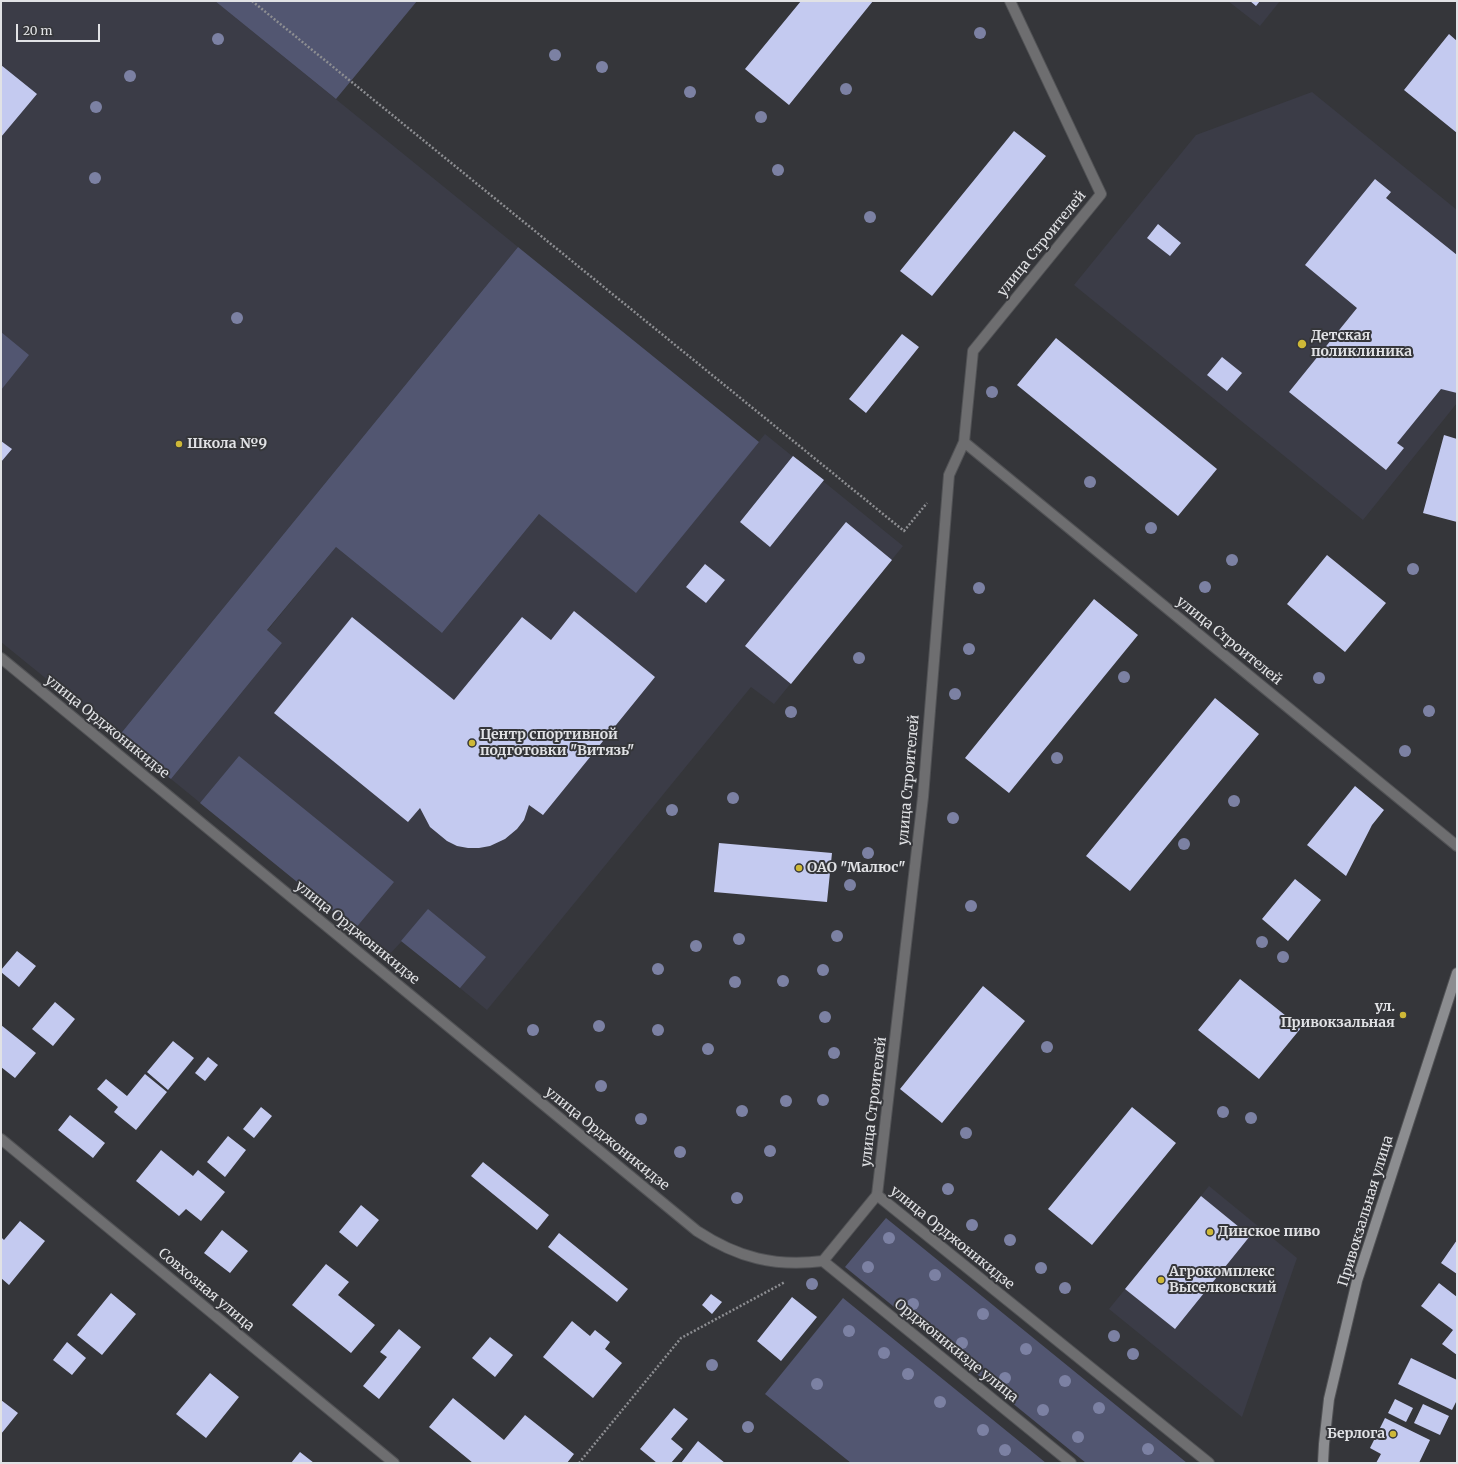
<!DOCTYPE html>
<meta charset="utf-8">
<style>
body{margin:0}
#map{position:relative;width:1458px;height:1464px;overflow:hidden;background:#35363a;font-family:Merriweather,serif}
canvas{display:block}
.frame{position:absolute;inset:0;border:2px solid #e1e2e5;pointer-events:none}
.scale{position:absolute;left:16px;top:24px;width:84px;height:18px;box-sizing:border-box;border:2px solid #e1e2e5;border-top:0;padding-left:5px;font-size:12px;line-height:14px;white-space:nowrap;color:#e1e2e5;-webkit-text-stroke:3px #35363a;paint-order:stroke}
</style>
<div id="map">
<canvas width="1458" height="1464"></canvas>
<div class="frame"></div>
<div class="scale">20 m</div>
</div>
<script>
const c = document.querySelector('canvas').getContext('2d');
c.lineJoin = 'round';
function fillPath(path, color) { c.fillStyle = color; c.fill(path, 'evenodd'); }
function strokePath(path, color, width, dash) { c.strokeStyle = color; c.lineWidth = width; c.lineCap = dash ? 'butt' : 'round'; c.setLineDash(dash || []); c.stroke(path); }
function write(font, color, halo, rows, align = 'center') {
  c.font = font + ' Merriweather,serif'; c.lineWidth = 4; c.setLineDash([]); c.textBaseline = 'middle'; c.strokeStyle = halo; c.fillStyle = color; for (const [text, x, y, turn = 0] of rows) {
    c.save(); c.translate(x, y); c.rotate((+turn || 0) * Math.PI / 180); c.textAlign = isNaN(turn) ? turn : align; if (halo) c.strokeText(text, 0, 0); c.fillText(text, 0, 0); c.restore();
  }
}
const built = new Path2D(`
 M1 1H215L518 247 118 737 1 642Z
 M1228 1H1280L1260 26Z
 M1312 92 1457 210V403L1363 520 1074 285 1196 135Z
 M765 434 903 546 774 704 751 687 487 1010 402 941 388 956 171 779 282 643 267 631 336 547 442 633 539 514 636 592Z
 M1209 1186 1297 1258 1242 1417 1109 1309Z`);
const green = new Path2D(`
 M215 1H417L336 99Z
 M518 247 759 442 636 593 539 514 442 633 336 547 267 630 282 643 171 779 118 737Z
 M1 332 29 355 1 390Z
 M239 756 394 882 355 929 200 803Z
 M428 909 486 957 460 988 401 941Z
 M886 1218 1187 1463H1086L845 1267Z
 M843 1298 1046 1463H851L765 1394Z`);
const building = new Path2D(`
 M801 1H873L789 105 745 69Z
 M1250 1H1260L1256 6Z
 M1449 34 1457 41V133L1404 90Z
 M1 65 37 94 1 137Z
 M1014 131 1046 156 932 296 900 271Z
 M1375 179 1391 192 1386 198 1457 255V393L1441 389 1397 443 1404 448 1386 470 1289 392 1357 308 1305 265Z
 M1158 224 1181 243 1170 256 1147 238Z
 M902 334 919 347 866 413 849 399Z
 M1056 338 1217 469 1178 516 1017 385Z
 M1222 357 1242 373 1227 391 1207 375Z
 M1444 435 1457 439V522L1423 513Z
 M1 441 12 449 1 462Z
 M793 456 824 480 770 547 740 522Z
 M846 522 892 560 791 684 745 646Z
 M1327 555 1386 603 1345 652 1287 604Z
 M705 564 725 580 706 603 686 587Z
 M1094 599 1138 635 1009 793 965 758Z
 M574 611 655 677 543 815 529 805 524 820 517 829 505 839 490 846 479 848H468L457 846 447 841 430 827 420 808 408 822 274 713 352 617 454 700 522 617 551 640Z
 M1215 698 1259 734 1130 891 1086 856Z
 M1355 786 1384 810 1372 825 1346 876 1307 845Z
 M719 843 832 853 827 902 714 892Z
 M1295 879 1321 900 1288 941 1262 919Z
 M17 951 36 966 19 987 1 972V970Z
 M1240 979 1301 1028 1259 1079 1198 1030Z
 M983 986 1025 1021 942 1123 900 1089Z
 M55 1002 75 1019 53 1046 32 1029Z
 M1 1025 36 1053 15 1078 1 1067Z
 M173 1041 194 1058 168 1090 147 1072Z
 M208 1057 218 1065 205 1081 195 1073Z
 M145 1074 167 1092 136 1130 114 1112 118 1107 97 1089 106 1079 127 1096Z
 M261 1107 272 1116 254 1138 243 1129Z
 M1132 1107 1176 1143 1092 1245 1048 1209Z
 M70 1115 105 1143 93 1158 58 1130Z
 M228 1136 246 1150 225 1177 207 1162Z
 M161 1150 193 1176 198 1170 225 1192 201 1221 186 1209 179 1216 136 1181Z
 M483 1162 549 1215 537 1230 471 1176Z
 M1201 1196 1250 1236 1175 1329 1125 1289Z
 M361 1205 379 1220 357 1247 339 1232Z
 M20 1221 45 1241 9 1285 1 1278V1237L4 1240Z
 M222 1230 248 1251 230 1273 204 1253Z
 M559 1233 628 1289 617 1302 548 1247Z
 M1457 1240V1274L1441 1263Z
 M326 1264 349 1282 338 1295 375 1325 351 1353 292 1305Z
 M1439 1283 1457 1297V1355L1442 1344 1453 1330 1421 1306Z
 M111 1293 136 1314 102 1355 77 1335Z
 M711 1294 722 1302 712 1314 702 1305Z
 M792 1297 817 1317 781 1361 757 1341Z
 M572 1321 590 1336 595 1330 610 1342 605 1349 622 1363 593 1398 543 1357Z
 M399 1329 421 1347 379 1399 363 1386 387 1357 380 1352Z
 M490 1337 513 1355 495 1377 472 1358Z
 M67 1342 86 1358 72 1375 53 1360Z
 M1411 1358 1457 1380V1400L1452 1410 1398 1384Z
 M210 1373 239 1397 206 1438 176 1414Z
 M453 1398 504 1440 525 1415 574 1454 567 1463H473L429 1427Z
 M1395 1399 1413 1408 1406 1422 1388 1413Z
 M1 1400 18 1413 1 1434Z
 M1423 1404 1449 1416 1440 1435 1414 1423Z
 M674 1408 688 1419 671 1439 683 1449 671 1463H657L640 1449Z
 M1385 1418 1430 1440 1419 1463H1376L1381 1454 1370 1448Z
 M698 1441 725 1463H681Z
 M300 1452 314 1463H291Z`);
const path = new Path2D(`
 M252 1 904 531 927 503
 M579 1463 681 1338 785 1282`);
const lane = new Path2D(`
 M964 442 1457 846
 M877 1195 923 797 949 475 964 442 973 351 1101 194 1010 1`);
const street = new Path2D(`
 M1 658 697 1231C738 1258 775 1267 823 1261L877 1195 1209 1463
 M1 1139 394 1463
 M823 1261 1071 1463`);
const secondary = new Path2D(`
 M1323 1463 1324 1444 1329 1399 1357 1281 1457 973`);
const trees = [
 [980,33],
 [218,39],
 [555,55],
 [602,67],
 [130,76],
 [846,89],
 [690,92],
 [96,107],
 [761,117],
 [778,170],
 [95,178],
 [870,217],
 [237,318],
 [992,392],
 [1090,482],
 [1151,528],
 [1232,560],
 [1413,569],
 [1205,587],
 [979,588],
 [969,649],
 [859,658],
 [1124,677],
 [1319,678],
 [955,694],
 [1429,711],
 [791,712],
 [1405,751],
 [1057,758],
 [733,798],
 [1234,801],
 [672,810],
 [953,818],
 [1184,844],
 [868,853],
 [850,885],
 [971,906],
 [837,936],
 [739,939],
 [1262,942],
 [696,946],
 [1283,957],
 [658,969],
 [823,970],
 [783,981],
 [735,982],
 [825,1017],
 [599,1026],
 [533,1030],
 [658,1030],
 [1047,1047],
 [708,1049],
 [834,1053],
 [601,1086],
 [823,1100],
 [786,1101],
 [742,1111],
 [1223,1112],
 [1251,1118],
 [641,1119],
 [966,1133],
 [770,1151],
 [680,1152],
 [948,1189],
 [737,1198],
 [972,1225],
 [889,1238],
 [1010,1240],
 [868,1267],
 [1041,1268],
 [935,1275],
 [812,1284],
 [1065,1288],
 [913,1304],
 [983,1314],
 [849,1331],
 [1114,1336],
 [962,1343],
 [1026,1349],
 [884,1353],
 [1133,1354],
 [712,1365],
 [908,1374],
 [1005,1378],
 [1065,1381],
 [817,1384],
 [940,1402],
 [1099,1408],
 [1043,1410],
 [748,1427],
 [983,1430],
 [1078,1437],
 [1148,1449],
 [1005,1450]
];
const markers = [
 [1302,344,5,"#ceb837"],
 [179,444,4,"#ceb837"],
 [472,743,4,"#ceb837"],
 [799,868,4,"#ceb837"],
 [1403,1015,4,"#ceb837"],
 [1210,1232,4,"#ceb837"],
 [1161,1280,4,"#ceb837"],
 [1393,1434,4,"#ceb837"]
];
const streetNames = [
 ["улица Строителей",1042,244,-51],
 ["улица Строителей",1229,641,39],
 ["улица Орджоникидзе",107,727,39],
 ["улица Строителей",909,780,-85],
 ["улица Орджоникидзе",357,933,39],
 ["улица Строителей",874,1102,-83],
 ["улица Орджоникидзе",607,1139,39],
 ["Привокзальная улица",1366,1211,-73],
 ["улица Орджоникидзе",952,1238,39],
 ["Совхозная улица",206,1290,40],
 ["Орджоникизде улица",956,1351,39]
];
const poiNames = [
 ["Детская",1311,336],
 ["поликлиника",1311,352],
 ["Школа №9",187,444],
 ["Центр спортивной",480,735],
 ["подготовки \"Витязь\"",480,751],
 ["ОАО \"Малюс\"",807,868],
 ["ул.",1395,1007,"right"],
 ["Привокзальная",1395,1023,"right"],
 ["Динское пиво",1218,1232],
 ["Агрокомплекс",1169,1272],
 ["Выселковский",1169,1288],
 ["Берлога",1385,1434,"right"]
];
fillPath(built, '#3b3c47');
fillPath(green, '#525671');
fillPath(building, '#c4caf0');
strokePath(lane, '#515255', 12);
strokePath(street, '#515255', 12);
strokePath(secondary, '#515255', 12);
strokePath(path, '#8d8e92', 2.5, [2, 2]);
strokePath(lane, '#6e6e70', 10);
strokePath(street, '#6e6e70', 10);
strokePath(secondary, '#8c8d90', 10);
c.fillStyle = '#7c81a3';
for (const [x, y] of trees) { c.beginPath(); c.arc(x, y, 6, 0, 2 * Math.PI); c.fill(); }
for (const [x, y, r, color] of markers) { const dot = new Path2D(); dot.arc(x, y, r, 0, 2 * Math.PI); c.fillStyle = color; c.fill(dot); strokePath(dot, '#35363a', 1.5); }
write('14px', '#e1e2e5', '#35363a', streetNames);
write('bold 14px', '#e1e2e5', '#35363a', poiNames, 'left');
</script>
